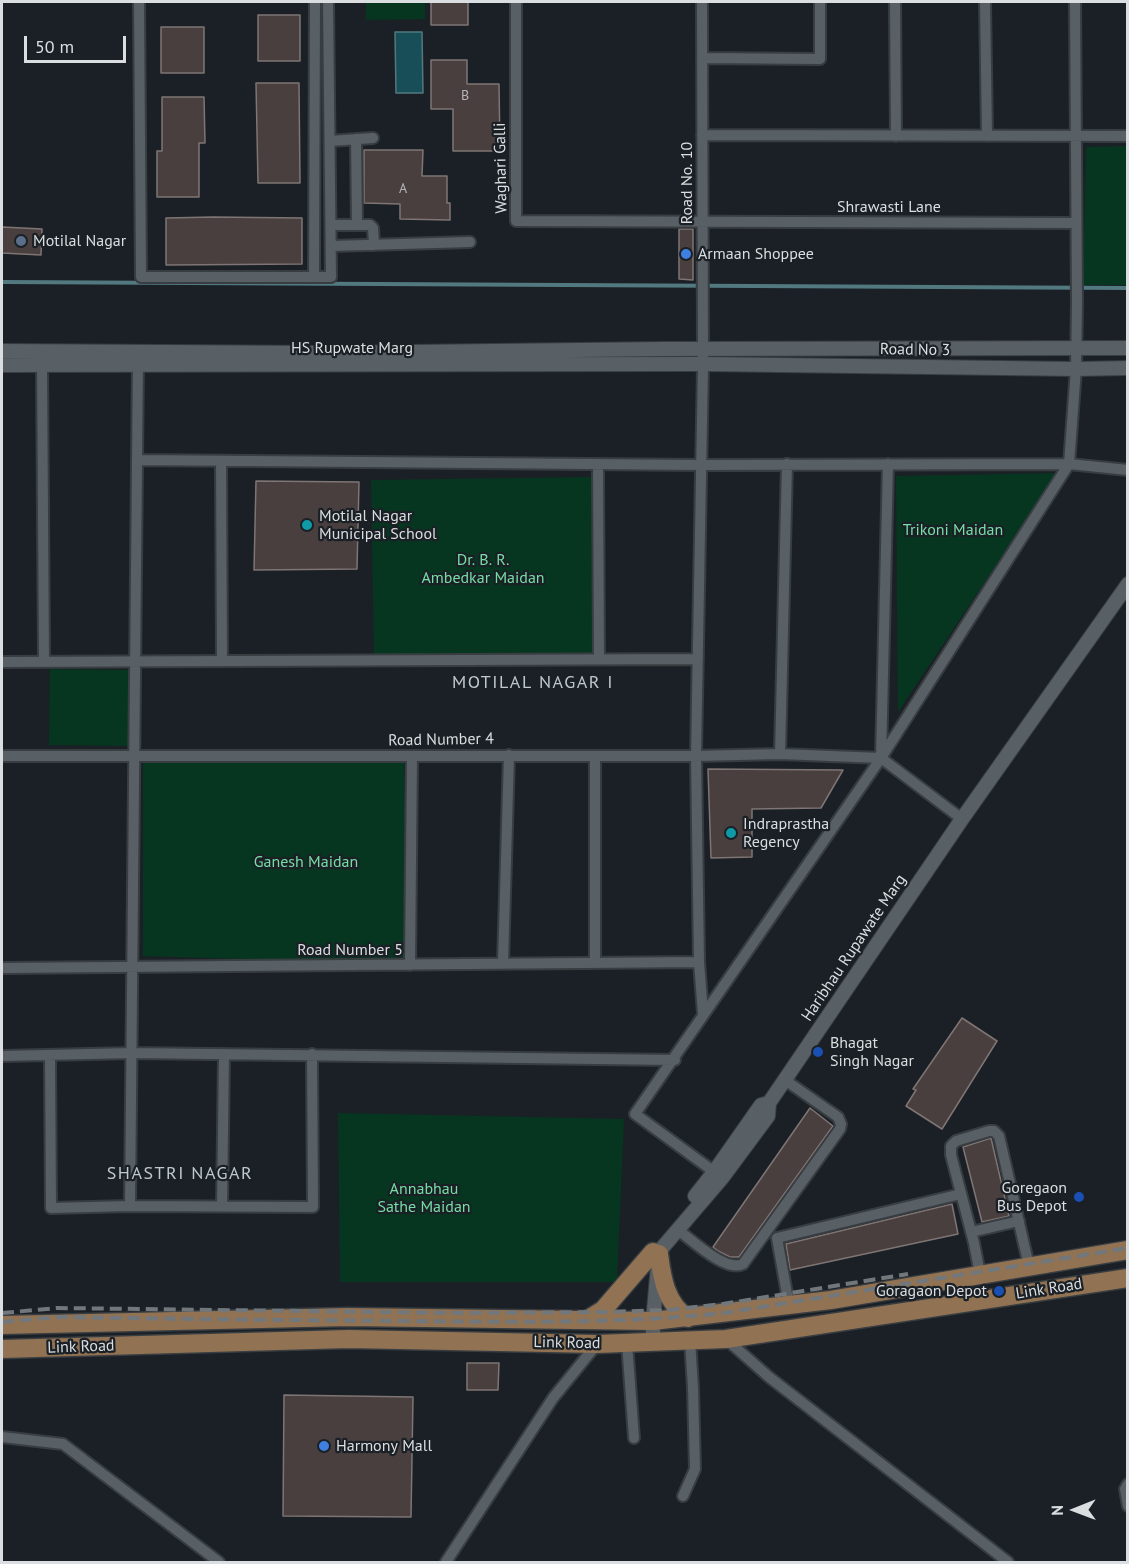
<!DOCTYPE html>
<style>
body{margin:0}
#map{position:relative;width:1129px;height:1564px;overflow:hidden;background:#1a2025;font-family:"PT Sans",sans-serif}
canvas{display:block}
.frame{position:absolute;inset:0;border:3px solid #dadee1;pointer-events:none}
.north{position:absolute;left:1045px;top:1480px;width:60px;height:60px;-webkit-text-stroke:4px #1a2025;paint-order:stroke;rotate:269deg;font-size:16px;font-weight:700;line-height:24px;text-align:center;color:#dadee1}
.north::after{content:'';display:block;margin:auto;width:21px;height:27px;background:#dadee1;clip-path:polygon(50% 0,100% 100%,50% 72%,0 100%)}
.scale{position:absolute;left:24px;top:36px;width:102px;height:27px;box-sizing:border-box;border:3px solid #dadee1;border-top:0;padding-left:8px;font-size:18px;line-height:21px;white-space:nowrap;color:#dadee1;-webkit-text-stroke:4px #1a2025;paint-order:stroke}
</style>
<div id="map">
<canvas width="1129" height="1564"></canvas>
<div class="frame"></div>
<div class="north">N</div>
<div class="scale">50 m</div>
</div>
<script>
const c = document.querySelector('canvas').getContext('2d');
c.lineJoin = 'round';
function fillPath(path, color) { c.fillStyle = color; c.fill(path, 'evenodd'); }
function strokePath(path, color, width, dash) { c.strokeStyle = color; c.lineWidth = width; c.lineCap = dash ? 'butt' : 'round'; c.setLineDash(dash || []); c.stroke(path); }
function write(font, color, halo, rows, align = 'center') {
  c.font = font + ' "PT Sans",sans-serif'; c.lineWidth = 4.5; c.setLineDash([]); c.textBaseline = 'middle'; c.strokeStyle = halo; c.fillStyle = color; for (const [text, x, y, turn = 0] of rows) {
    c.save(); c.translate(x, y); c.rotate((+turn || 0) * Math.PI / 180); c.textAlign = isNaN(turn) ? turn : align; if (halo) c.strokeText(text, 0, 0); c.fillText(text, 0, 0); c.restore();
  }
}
const green = new Path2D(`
 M366 2H425V19L366 20Z
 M1127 146V285H1083L1086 147Z
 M1063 473 1047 489 898 712 896 476Z
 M593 477 595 659 374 660 371 480Z
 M50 669 129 670 128 746 49 745Z
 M143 762 404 763 409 964 143 956Z
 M338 1113 624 1119 617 1282H340Z`);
const water = new Path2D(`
 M395 32H422L423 93H396Z`);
const stream = new Path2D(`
 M2 282 1128 288`);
const building = new Path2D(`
 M431 2H468V25H431Z
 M258 15H300V61H258Z
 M161 27H204V73H161Z
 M431 60H467V84H499L500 151H453V109H431Z
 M256 83H299L300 183H258Z
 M162 97H204L205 143H199V197H157V151H162Z
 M364 150H423L422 176H447V203H450V220L400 219V204L364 203Z
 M213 217 302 218V264L166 265V218Z
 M2 227 42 229 41 255 2 253Z
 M679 229H693V280L679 279Z
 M256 481 359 482 357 569 254 570Z
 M708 769 843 770 821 808 752 809V857L711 858Z
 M962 1018 997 1041 942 1129 906 1106 916 1090 913 1089Z
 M810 1108 833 1126 739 1257H730L718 1251 713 1247Z
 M991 1138 1009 1216 982 1222 963 1147Z
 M952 1204 958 1234 790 1270 786 1244Z
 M467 1363H499L498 1390H467Z
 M284 1395 413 1397 411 1517 283 1516Z`);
const minor = new Path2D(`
 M139 2 141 277H331L328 2
 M516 2V221L1075 223
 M702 2 703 364 696 756 699 962 703 1014
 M895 2 896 136
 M985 2 987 136
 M702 58 820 59V2
 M702 135 1128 136
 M356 139 357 224
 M330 141 373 138
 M331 225H370L373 228 374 245
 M331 246 470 242
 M314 277 315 2
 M42 365 44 662
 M138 460 701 465 1069 464 1128 470
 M221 461 222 661
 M598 464 599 659
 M2 662 698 659
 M780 754 787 464
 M2 756H696L780 754 881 758
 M881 758 888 464
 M881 758 962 819
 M503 963 509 755
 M595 963V756
 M410 965 412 756
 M2 968 699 962
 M50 1055 51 1208 130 1206 313 1207 312 1054
 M2 1056 132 1053 675 1060
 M720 1176 635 1114 881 758 1069 464 1076 369 1077 302 1075 2
 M130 1206 138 357
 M222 1206 224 1054
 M678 1230C692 1240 726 1273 743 1264L840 1129 841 1124 838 1117 785 1080
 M971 1232 1019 1221
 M980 1274 974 1243 951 1155V1146L956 1141 989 1131H994L999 1136 1029 1266
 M789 1305 777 1238 961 1194
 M726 1339 769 1377 1008 1562
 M627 1343 634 1438
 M2 1437 63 1444 219 1562
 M1128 1484 1125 1489 1128 1506
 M683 1496 695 1469 693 1388 690 1340
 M446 1562 553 1398 597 1344`);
const tertiary = new Path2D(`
 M2 351 325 353 664 349 1128 348
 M2 365 703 364 1076 369 1128 368
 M695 1196 714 1172 761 1105 769 1103
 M653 1342V1321L659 1254 663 1247 722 1178 768 1116 769 1103 962 819 1128 584`);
const primary = new Path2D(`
 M659 1254C662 1278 666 1304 688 1318
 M587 1320 603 1310 653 1252
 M2 1325 348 1317 653 1321 831 1300 1128 1250
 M2 1349 349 1339 597 1344 726 1339 1128 1278`);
const rail = new Path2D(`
 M2 1313 57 1308 462 1313 605 1312 668 1310 723 1304 908 1274
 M2 1322 57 1317C172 1319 287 1320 402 1321 510 1322 617 1324 724 1313L1128 1248`);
const markers = [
 [21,241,6,"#5c6f8a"],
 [686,254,6,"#3f7fe0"],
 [307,525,6,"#0f9aa8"],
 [731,833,6,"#0f9aa8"],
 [818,1052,6,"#1a4fb4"],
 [1079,1197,6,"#1a4fb4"],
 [999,1291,6,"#1a4fb4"],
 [324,1446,6,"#3f7fe0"]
];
const numberNames = [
 ["B",465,96],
 ["A",403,189]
];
const streetNames = [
 ["Waghari Galli",501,168,-91],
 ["Road No. 10",687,183,-90],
 ["Shrawasti Lane",889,207],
 ["HS Rupwate Marg",352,348],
 ["Road No 3",915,350,1],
 ["Road Number 4",441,740,-1],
 ["Haribhau Rupawate Marg",854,948,-56],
 ["Road Number 5",350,950],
 ["Link Road",1049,1289,-9],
 ["Link Road",567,1343,1],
 ["Link Road",81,1347,-2]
];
const poiNames = [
 ["Motilal Nagar",33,241],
 ["Armaan Shoppee",698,254],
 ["Motilal Nagar",319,516],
 ["Municipal School",319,534],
 ["Indraprastha",743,824],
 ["Regency",743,842],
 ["Bhagat",830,1043],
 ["Singh Nagar",830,1061],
 ["Goregaon",1067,1188,"right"],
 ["Bus Depot",1067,1206,"right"],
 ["Goragaon Depot",987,1291,"right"],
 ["Harmony Mall",336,1446]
];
const parkNames = [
 ["Trikoni Maidan",953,530],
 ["Dr. B. R.",483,560],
 ["Ambedkar Maidan",483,578],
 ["Ganesh Maidan",306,862],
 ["Annabhau",424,1189],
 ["Sathe Maidan",424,1207]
];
const neighbourhoodNames = [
 ["MOTILAL NAGAR I",533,683],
 ["SHASTRI NAGAR",180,1174]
];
fillPath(green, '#073620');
fillPath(water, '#174e57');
strokePath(water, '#527980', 1.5);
strokePath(stream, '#527980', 4);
fillPath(building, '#483f3e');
strokePath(building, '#7f7574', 1.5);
strokePath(minor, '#383d41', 14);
strokePath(tertiary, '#383d41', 16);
strokePath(primary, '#383d41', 21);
strokePath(minor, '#585f65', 10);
strokePath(tertiary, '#585f65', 14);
strokePath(primary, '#917253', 18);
strokePath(rail, '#72777b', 4, [12, 6]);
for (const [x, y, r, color] of markers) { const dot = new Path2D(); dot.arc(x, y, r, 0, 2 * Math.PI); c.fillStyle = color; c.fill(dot); strokePath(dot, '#1a2025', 2); }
write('14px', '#b6b6b8', null, numberNames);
write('16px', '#dadee1', '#1a2025', streetNames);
write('16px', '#dadee1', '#1a2025', poiNames, 'left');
write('16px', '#76dda4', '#1a2025', parkNames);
c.letterSpacing = '1.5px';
write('18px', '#c0c8ce', '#1a2025', neighbourhoodNames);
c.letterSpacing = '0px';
</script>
